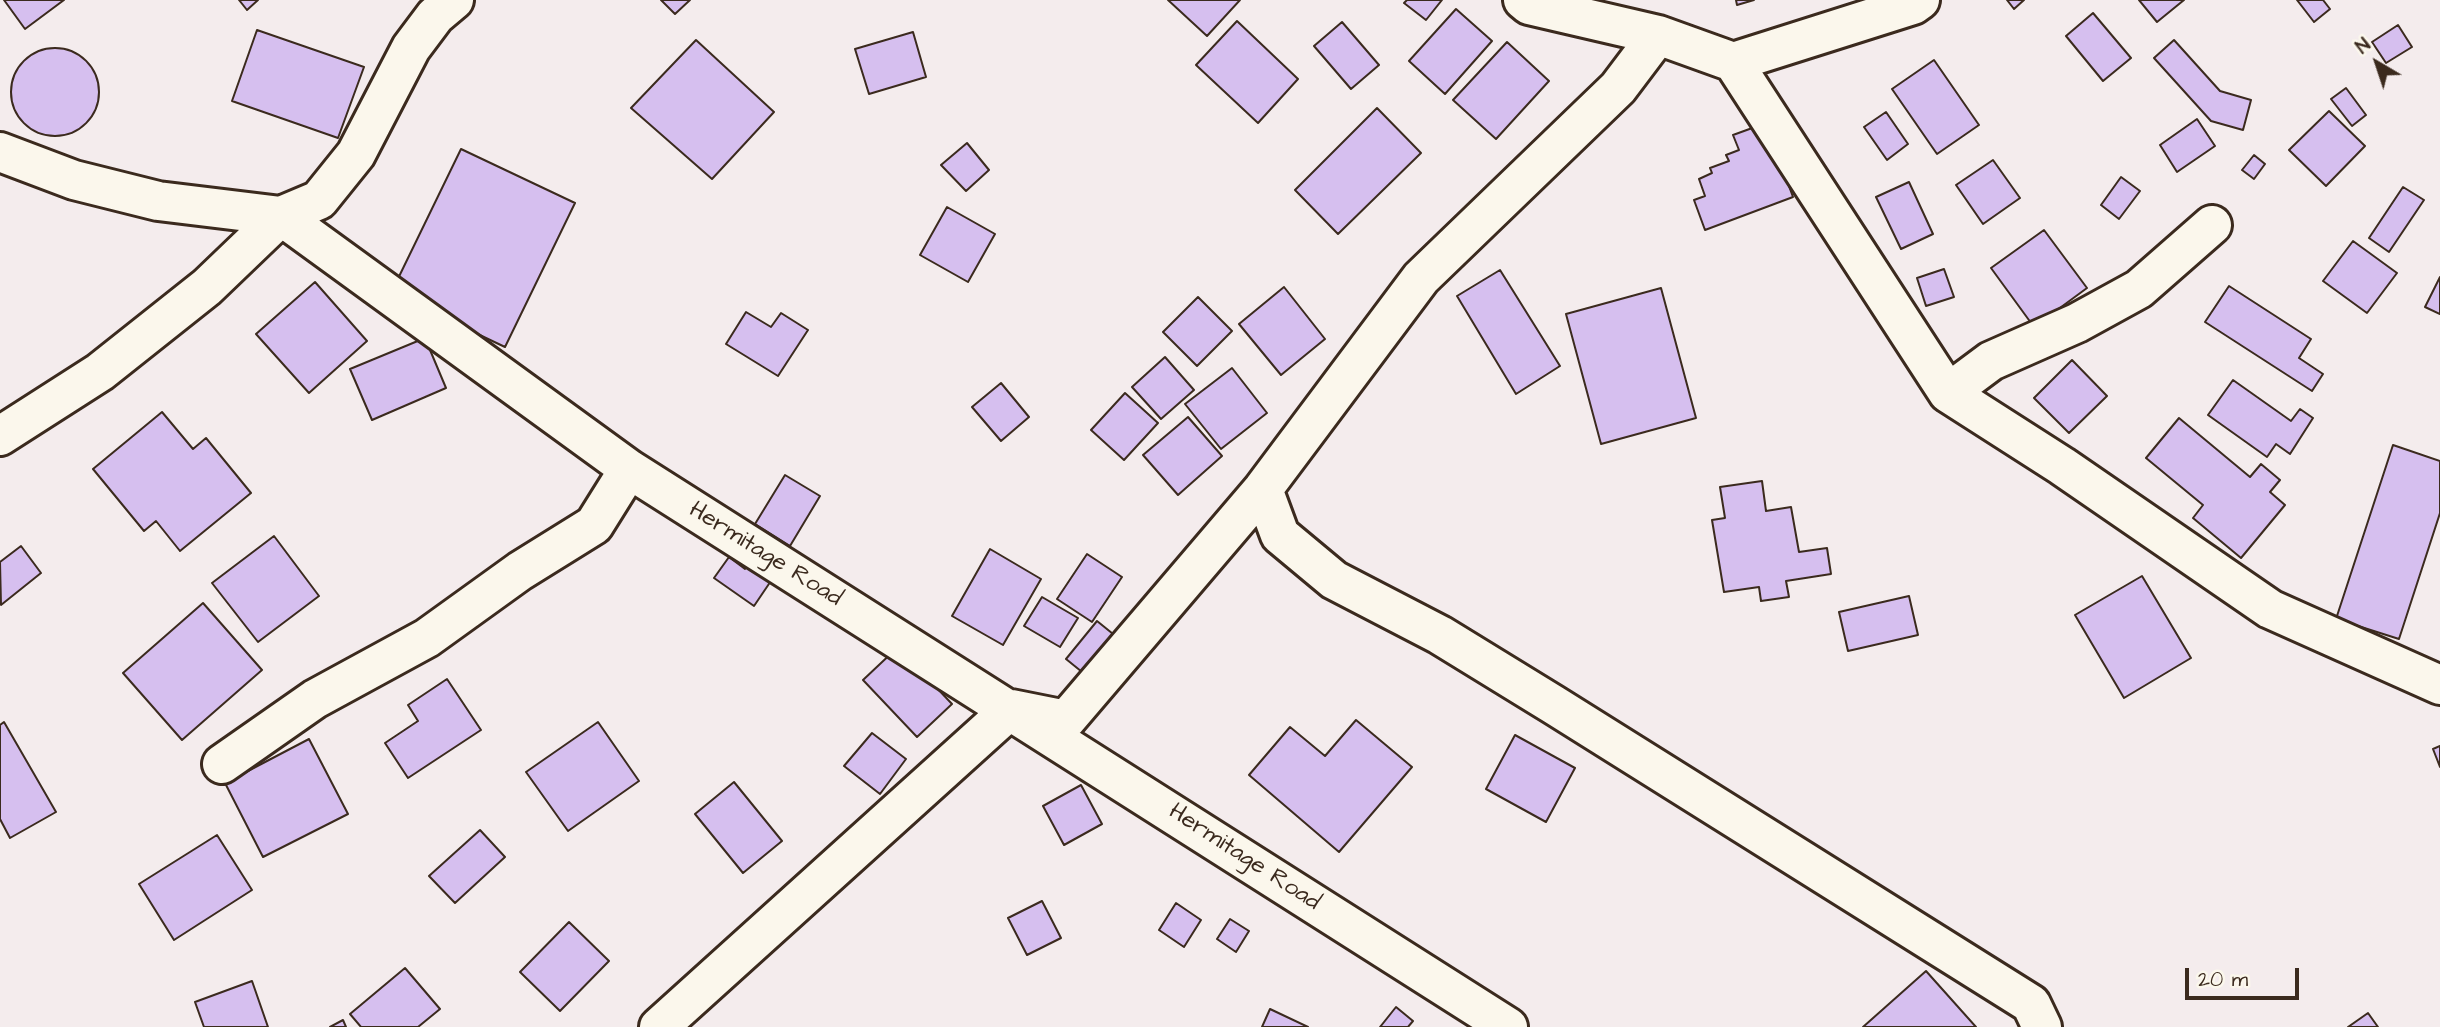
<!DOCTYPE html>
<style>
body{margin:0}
#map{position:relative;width:2440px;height:1027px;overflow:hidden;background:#f4eced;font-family:"Architects Daughter",sans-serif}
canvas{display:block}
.north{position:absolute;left:2342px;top:28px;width:70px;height:70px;-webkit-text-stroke:5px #fbf7ec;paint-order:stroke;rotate:321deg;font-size:19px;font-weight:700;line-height:28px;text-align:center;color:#3b2a1e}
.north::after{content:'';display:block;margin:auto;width:24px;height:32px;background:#3b2a1e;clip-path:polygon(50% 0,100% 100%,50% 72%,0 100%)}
.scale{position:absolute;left:2185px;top:968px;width:114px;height:32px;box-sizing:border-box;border:4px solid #3b2a1e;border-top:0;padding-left:9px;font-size:21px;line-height:24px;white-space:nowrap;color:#3b2a1e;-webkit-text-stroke:5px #fbf7ec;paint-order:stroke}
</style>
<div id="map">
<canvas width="2440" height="1027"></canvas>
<div class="north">N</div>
<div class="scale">20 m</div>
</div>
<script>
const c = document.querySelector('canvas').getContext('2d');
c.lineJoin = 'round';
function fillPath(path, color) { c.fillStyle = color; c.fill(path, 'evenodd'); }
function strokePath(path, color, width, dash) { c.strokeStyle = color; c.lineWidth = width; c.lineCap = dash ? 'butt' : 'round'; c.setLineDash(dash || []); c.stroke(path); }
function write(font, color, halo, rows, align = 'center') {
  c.font = font + ' "Architects Daughter",sans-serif'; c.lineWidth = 7; c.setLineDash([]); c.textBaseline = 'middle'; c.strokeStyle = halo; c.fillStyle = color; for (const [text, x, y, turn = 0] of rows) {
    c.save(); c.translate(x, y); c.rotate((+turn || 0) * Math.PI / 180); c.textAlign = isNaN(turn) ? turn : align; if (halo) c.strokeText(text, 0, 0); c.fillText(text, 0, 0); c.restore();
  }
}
const building = new Path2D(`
 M4 0H64L25 29Z
 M239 0H258L247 10Z
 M661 0H690L675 14Z
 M1168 0H1240L1207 36Z
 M1407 0H1442L1426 20 1404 3Z
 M1736 0H1754L1737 5Z
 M2007 0H2024L2014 9Z
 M2139 0H2184L2157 22Z
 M2297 0H2323L2330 9 2314 22Z
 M1456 9 1492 41 1445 94 1409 61Z
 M2093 13 2131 58 2103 81 2066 36Z
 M1237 21 1298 79 1258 123 1196 65Z
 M1342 22 1379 65 1351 89 1314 46Z
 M2398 25 2412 47 2386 63 2372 42Z
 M257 30 364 67 338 138 232 101Z
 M913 32 926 77 869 94 855 49Z
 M696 40 774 112 712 179 631 108Z
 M2174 40 2220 91 2251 100 2243 130 2211 121 2154 58Z
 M1507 42 1549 81 1496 139 1453 100Z
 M11 92a44 44 0 1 1 88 0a44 44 0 1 1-88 0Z
 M1934 60 1979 125 1937 154 1892 89Z
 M2346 88 2366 115 2352 126 2331 99Z
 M1377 108 1421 153 1338 234 1295 190Z
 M2329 111 2365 146 2326 186 2289 150Z
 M1886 112 1908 144 1887 160 1864 127Z
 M2197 119 2215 146 2177 172 2160 145Z
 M1766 123 1793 197 1705 230 1694 200 1705 196 1699 179 1712 173 1710 168 1729 161 1726 155 1739 150 1733 135Z
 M967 143 989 170 966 191 941 165Z
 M461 149 575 203 505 347 391 293Z
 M2254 155 2265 164 2254 179 2242 170Z
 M1993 160 2020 198 1983 224 1956 185Z
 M2121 177 2140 191 2119 219 2101 205Z
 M1909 182 1933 234 1901 249 1876 197Z
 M2403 187 2424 200 2389 252 2369 238Z
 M947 207 995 234 968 282 920 255Z
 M2044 230 2087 288 2034 327 1991 268Z
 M2353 241 2397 273 2367 313 2323 281Z
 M1944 269 1954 297 1926 306 1917 278Z
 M1500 270 1560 366 1516 394 1457 296Z
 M2440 277V314L2425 307Z
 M315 282 367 341 309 393 256 334Z
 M2229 286 2311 339 2299 358 2323 374 2312 391 2205 322Z
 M1284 287 1325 339 1281 375 1239 324Z
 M1661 288 1696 418 1601 444 1566 314Z
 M1198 297 1232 331 1197 366 1163 332Z
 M746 312 771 327 781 313 808 330 778 376 726 344Z
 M425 338 446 388 372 420 350 369Z
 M1165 357 1194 390 1161 419 1132 387Z
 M2072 360 2107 396 2069 433 2034 398Z
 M1232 368 1267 413 1221 449 1185 404Z
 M2233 380 2291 421 2300 409 2313 418 2290 454 2276 444 2267 457 2208 415Z
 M1001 383 1029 417 1001 441 972 407Z
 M1125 393 1158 423 1124 460 1091 430Z
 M162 412 193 449 206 438 251 493 180 551 156 521 144 531 93 469Z
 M1188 417 1222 456 1178 495 1143 455Z
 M2179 418 2250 477 2261 464 2280 480 2270 492 2285 505 2241 558 2193 518 2203 505 2146 458Z
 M2393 445 2440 461V513L2399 639 2336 619Z
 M785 475 820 496 790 546 755 524Z
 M1762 481 1766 511 1791 507 1799 552 1827 548 1831 574 1786 581 1789 597 1761 601 1759 587 1724 592 1712 520 1725 518 1720 487Z
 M274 536 319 596 258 642 212 583Z
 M21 546 41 573 1 605 0 562Z
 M990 549 1041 579 1003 645 952 616Z
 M1087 554 1122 577 1092 622 1057 599Z
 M754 556 777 572 754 606 714 578 729 557 745 569Z
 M2142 576 2191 658 2124 698 2075 615Z
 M1909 596 1918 635 1848 651 1839 612Z
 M1042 597 1078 618 1060 647 1024 626Z
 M203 603 262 670 182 740 123 673Z
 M1097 621 1118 638 1087 676 1066 659Z
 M898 647 952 704 917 737 863 680Z
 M447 679 481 730 408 778 385 743 418 721 408 705Z
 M1356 720 1412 767 1339 852 1249 775 1290 727 1325 756Z
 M4 722 56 812 10 838 0 819V725Z
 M598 722 639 781 568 831 526 772Z
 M872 733 906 759 880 794 844 766Z
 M1515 735 1575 768 1546 822 1486 789Z
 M309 739 348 814 263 857 225 783Z
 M2440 746V767L2433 749Z
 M734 782 782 841 743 873 695 814Z
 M1081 785 1102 824 1064 845 1043 806Z
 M480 830 505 857 455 903 429 876Z
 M217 835 252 890 174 940 139 884Z
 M1042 901 1061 938 1027 955 1008 918Z
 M1176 903 1201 920 1184 947 1159 930Z
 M1230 919 1249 931 1236 952 1217 939Z
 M569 922 609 961 560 1011 520 972Z
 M405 968 440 1009 418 1027H361L350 1014Z
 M1926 971 1976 1027H1863Z
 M252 981 268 1027H204L195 1002Z
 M1396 1007 1413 1021 1408 1027H1380Z
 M1270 1009 1308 1027H1262Z
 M2368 1013 2378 1027H2348Z
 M343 1020 346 1027H330Z`);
const minor = new Path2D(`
 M1523 0 1529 5 1658 35 1733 62 1913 5 1920 0
 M1733 62 1948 393 2062 466 2270 609 2440 685
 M0 152 74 180 158 201 281 216 629 469 1508 1027
 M1948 393 1991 361 2077 323 2139 289 2212 225
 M0 436 100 372 207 287 281 216 319 200 356 154 411 48 435 16 454 0
 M1263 489 1280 535 1334 580 1440 635 1554 705 2031 1004 2042 1027
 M222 764 315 699 427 638 520 571 594 525 629 469
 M659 1027 1011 709 1066 720 1263 489 1421 278 1618 88 1658 35`);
const streetNames = [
 ["Hermitage Road",765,555,32],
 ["Hermitage Road",1244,858,33]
];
fillPath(building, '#d6bfef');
strokePath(building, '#3b2a1e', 2);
strokePath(minor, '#3b2a1e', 44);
strokePath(minor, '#fbf7ec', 38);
write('24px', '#3b2a1e', '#fbf7ec', streetNames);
</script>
